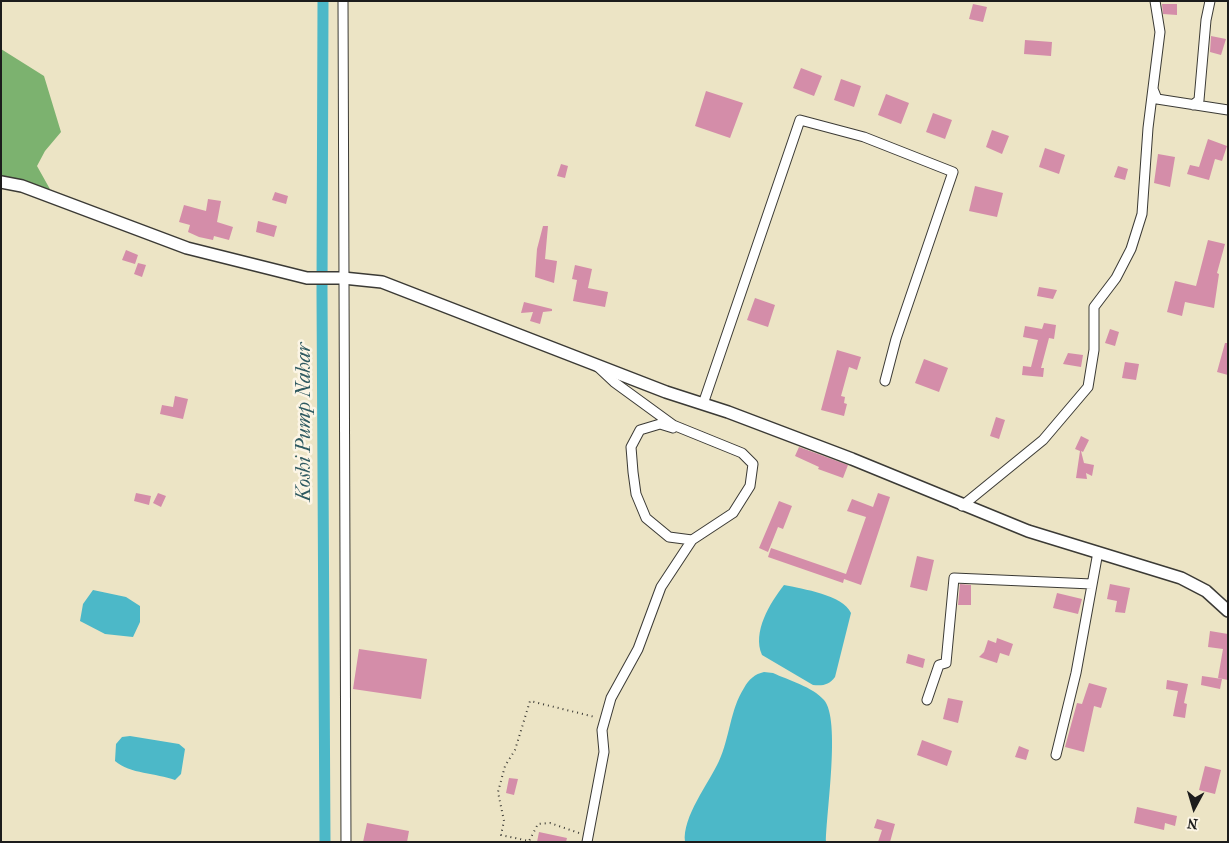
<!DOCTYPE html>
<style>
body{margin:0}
#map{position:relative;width:1229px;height:843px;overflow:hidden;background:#ece4c5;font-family:"IM FELL French Canon",serif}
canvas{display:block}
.frame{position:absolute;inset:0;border:2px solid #1c1c1c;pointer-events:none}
.north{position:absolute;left:1169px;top:783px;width:50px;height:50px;-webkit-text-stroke:4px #fcf5e5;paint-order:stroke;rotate:186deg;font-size:14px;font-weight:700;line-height:20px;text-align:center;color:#1c1c1c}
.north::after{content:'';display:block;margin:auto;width:18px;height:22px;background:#1c1c1c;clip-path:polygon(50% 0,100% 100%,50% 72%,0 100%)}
</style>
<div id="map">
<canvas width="1229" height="843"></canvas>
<div class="frame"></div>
<div class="north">N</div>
</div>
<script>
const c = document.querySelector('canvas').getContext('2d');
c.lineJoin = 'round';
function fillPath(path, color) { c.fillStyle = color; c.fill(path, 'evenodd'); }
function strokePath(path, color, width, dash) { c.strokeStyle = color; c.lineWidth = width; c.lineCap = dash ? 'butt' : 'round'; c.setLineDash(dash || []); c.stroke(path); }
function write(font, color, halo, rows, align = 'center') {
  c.font = font + ' "IM FELL French Canon",serif'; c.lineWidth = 5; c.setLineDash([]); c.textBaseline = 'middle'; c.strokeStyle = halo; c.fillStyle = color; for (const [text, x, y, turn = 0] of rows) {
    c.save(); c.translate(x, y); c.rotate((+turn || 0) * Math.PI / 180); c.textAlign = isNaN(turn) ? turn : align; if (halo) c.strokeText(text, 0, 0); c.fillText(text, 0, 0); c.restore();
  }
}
const forest = new Path2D(`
 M1 49 44 76 61 132 45 151 37 166 51 191 1 179Z`);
const water = new Path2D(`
 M784 585C803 589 843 595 851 613L835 677C829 685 823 686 813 685L762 655C752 632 770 603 784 585Z
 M93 590 126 597 140 606V622L133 637 105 634 80 621 83 604Z
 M764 672 773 673C788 680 813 687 824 700 841 719 826 814 826 842H685C682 817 709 783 719 761 730 737 730 710 744 688 749 679 755 674 764 672Z
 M130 736 179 744 185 749 181 774 175 780C156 773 130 774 115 761L116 744 122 737Z`);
const canal = new Path2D(`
 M323 1 322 291 325 842`);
const building = new Path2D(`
 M973 4 987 7 983 22 969 19Z
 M1162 4H1177V15L1163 14Z
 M1211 36 1226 39 1221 55 1210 52Z
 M1025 40 1052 42 1051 56 1024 54Z
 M801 68 822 76 814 96 793 88Z
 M841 79 861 86 854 107 834 100Z
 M706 91 743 103 730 138 695 126Z
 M886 94 909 103 901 124 878 115Z
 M933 113 952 120 945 139 926 132Z
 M992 130 1009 136 1002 154 986 147Z
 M1208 139 1227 146 1222 161 1215 159 1209 180 1187 174 1190 165 1199 167Z
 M1045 148 1065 155 1059 174 1039 167Z
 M1158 154 1175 157 1170 187 1154 183Z
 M561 164 568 166 565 178 557 176Z
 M1118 166 1128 169 1125 180 1114 177Z
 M975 186 1003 193 997 217 969 211Z
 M275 192 288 196 286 204 272 200Z
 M208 199 221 201 217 222 233 227 229 240 214 236 213 240 199 237 188 232 190 225 179 222 184 205 206 211Z
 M258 221 277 226 274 237 256 232Z
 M543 226H548L545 259 557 261 554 283 535 277 537 249Z
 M1208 240 1225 244 1217 273 1219 274 1214 308 1185 302 1182 316 1167 312 1175 281 1196 286Z
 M126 250 138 255 135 264 122 260Z
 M138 263 146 265 142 277 134 274Z
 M575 265 592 269 588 288 608 292 605 307 573 301 577 280 572 279Z
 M1039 287 1057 290 1053 299 1037 296Z
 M755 298 775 305 768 327 747 320Z
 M524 302 552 309V311L543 312 540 324 530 321 533 312 521 313Z
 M1044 323 1056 325 1054 339 1049 338 1041 368H1044L1043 377 1022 375 1023 366 1031 367 1038 340 1023 337 1025 326 1042 329Z
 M1110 329 1119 332 1115 346 1105 343Z
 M1225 343H1228V375L1217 372Z
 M837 350 861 357 857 370 849 367 841 396 845 397 844 403 847 404 844 416 821 410Z
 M1068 353 1083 355 1081 367 1063 364Z
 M924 359 948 368 939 392 915 383Z
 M1125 362 1139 364 1136 380 1122 378Z
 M175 396 188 399 183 419 160 414 162 405 173 407Z
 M996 417 1005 420 999 439 990 436Z
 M1081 436 1089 440 1083 452 1081 451 1084 463 1094 465 1092 476 1086 473 1087 479 1076 478 1080 451 1075 449Z
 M799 447 848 465 843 478 818 469 819 467 795 456Z
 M136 493 151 496 149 505 134 501Z
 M158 493 166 496 161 507 153 503Z
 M878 493 890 497 861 585 844 579 843 583 768 557 771 548 846 574 866 517 847 511 852 499 873 507Z
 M779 501 792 506 783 529 778 527 768 552 759 548Z
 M917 556 934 560 927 591 910 587Z
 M960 584 971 585V605H958Z
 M1110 584 1130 588 1125 613 1115 612 1117 601 1107 599Z
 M1057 593 1082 599 1078 614 1053 608Z
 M1210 631 1228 634V680L1218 678 1223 649 1208 647Z
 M997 638 1013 644 1009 656 1000 653 997 663 979 657 984 652 988 640 996 643Z
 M359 649 427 659 421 699 353 689Z
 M908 654 925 659 923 668 906 663Z
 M1202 676 1222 679 1220 689 1201 685Z
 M1167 680 1188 684 1184 703 1187 704 1185 718 1173 716 1178 691 1166 689Z
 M1089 683 1107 688 1101 708 1094 706 1084 752 1065 747 1077 703 1082 704Z
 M948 698 963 701 958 723 943 719Z
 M922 740 952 751 947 766 917 755Z
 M1019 746 1029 750 1026 760 1015 757Z
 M1205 766 1221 770 1215 794 1199 790Z
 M509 778 518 779 514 795 506 793Z
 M1137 807 1177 816 1175 826 1165 823 1164 830 1134 823Z
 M877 819 895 824 890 842H878L882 830 874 828Z
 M367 823 409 831 407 842H363Z
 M539 832 567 838 566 842H537Z`);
const path = new Path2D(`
 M579 833 550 823 538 824 529 841 501 835 504 821 498 792 505 766 515 750 530 701 595 717`);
const minor = new Path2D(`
 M343 1 346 842
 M1153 89 1157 99 1228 110
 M1193 105 1199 100 1206 20 1210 1
 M703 404 800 120 864 137 953 172 896 339 885 381
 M673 428 660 424 640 430 631 447 633 472 636 494 646 518 669 537 692 540
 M962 506 1043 440 1088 387 1094 350V307L1116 278 1131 249 1142 214 1148 128 1160 32 1155 1
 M927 700 939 665 946 663 954 578 1092 584
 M1056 755 1076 673 1098 552
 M587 842 604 752 602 730 611 698 638 649 661 587 692 540 733 513 750 486 753 464 742 453 673 425 614 382 598 367`);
const tertiary = new Path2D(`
 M1 182 22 186 187 248 307 278H343L382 282 666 392 728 412 852 459 1028 531 1181 578 1206 591 1228 611`);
const waterNames = [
 ["Koshi Pump Nahar",305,422,-90]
];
fillPath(forest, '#7cb26f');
fillPath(water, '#4cb8c8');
strokePath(canal, '#4cb8c8', 11);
fillPath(building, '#d48da9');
strokePath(minor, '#3b3a35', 11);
strokePath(tertiary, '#3b3a35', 14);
strokePath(path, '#3b3a35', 2, [1, 4]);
strokePath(minor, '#fff', 9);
strokePath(tertiary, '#fff', 11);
write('italic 20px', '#2f5a61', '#fcf5e5', waterNames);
</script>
